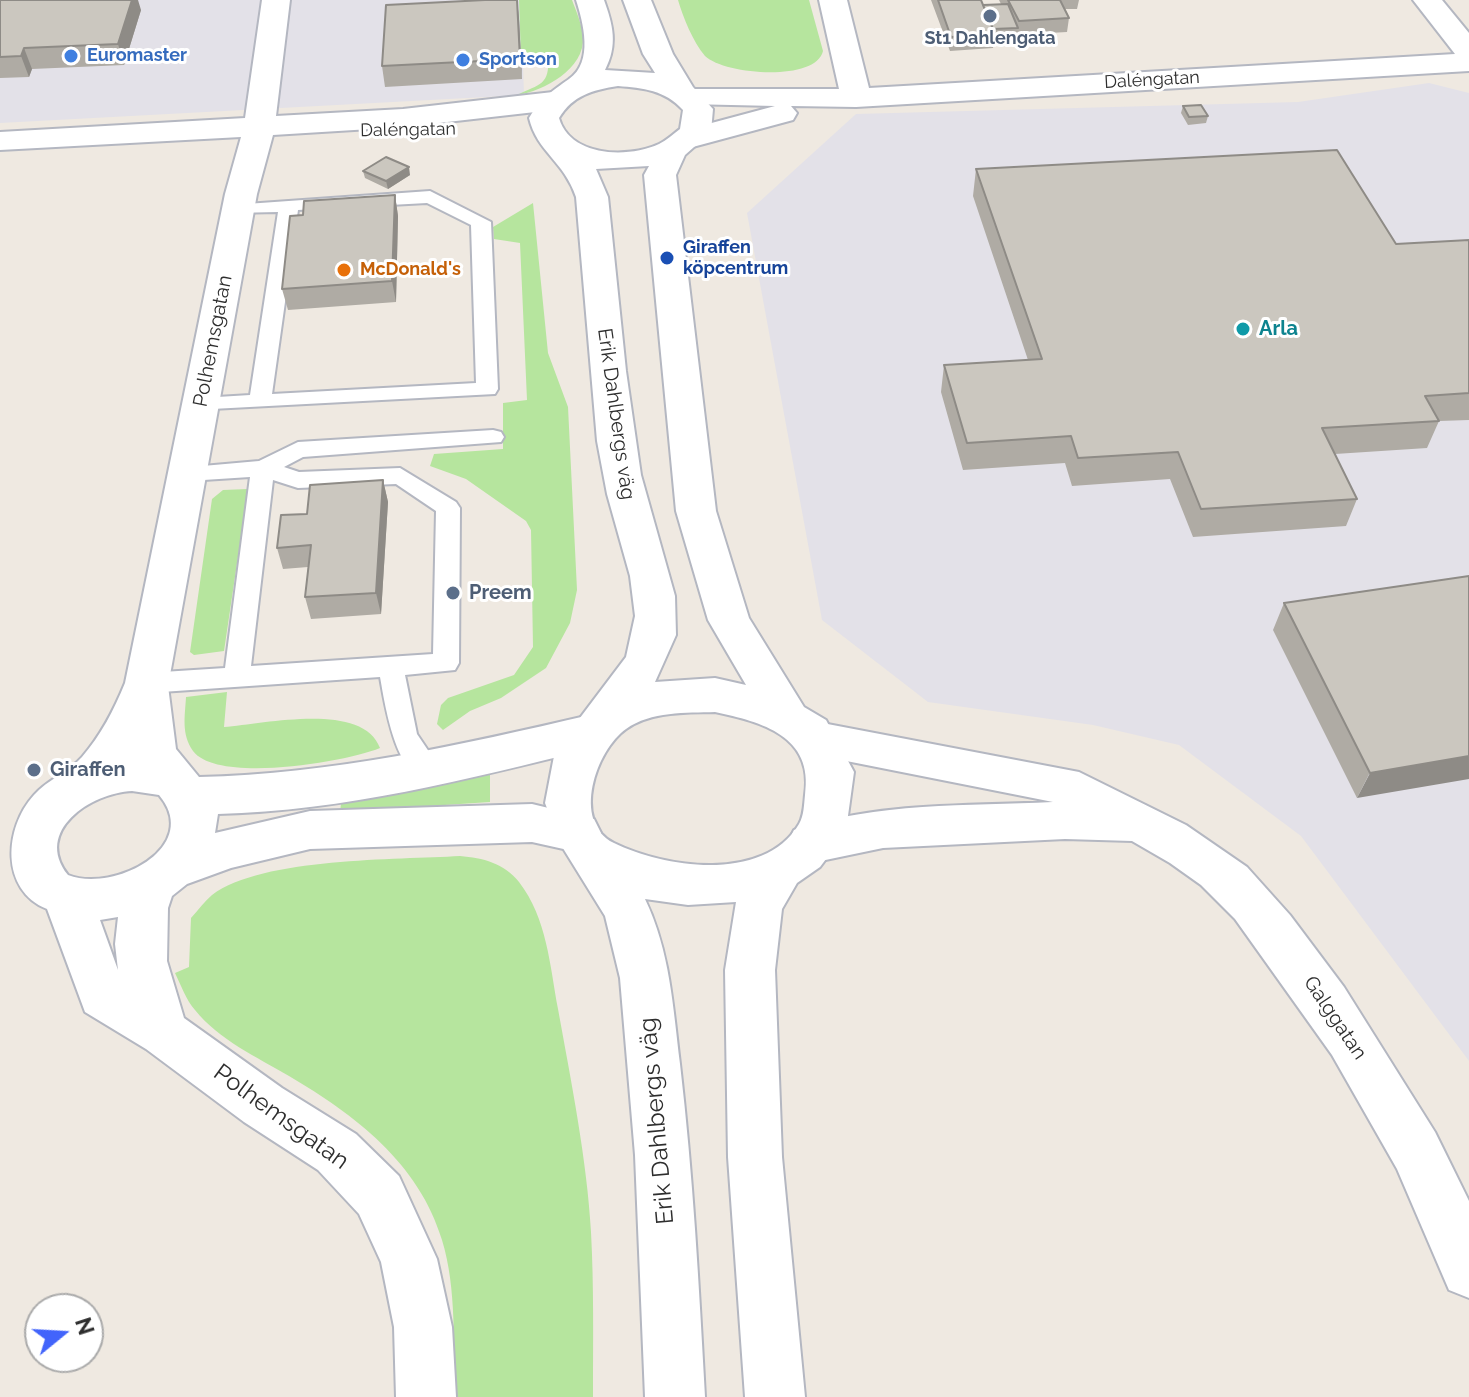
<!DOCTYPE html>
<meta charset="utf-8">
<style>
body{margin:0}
#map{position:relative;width:1469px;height:1397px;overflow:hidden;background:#efe9e1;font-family:Raleway,sans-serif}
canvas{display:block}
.north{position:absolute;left:24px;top:1293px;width:80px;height:80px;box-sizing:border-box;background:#fff;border:2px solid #ababab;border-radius:50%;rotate:72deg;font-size:22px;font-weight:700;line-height:32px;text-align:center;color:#2e2e2e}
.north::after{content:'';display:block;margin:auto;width:28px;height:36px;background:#4264fb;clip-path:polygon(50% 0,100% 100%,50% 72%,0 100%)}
</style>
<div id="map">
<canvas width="1469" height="1397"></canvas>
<div class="north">N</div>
</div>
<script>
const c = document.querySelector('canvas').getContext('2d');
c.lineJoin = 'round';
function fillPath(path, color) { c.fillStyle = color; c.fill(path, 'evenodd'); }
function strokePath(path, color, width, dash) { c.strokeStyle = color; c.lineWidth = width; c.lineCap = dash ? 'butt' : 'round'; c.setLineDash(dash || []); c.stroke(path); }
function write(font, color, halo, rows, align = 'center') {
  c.font = font + ' Raleway,sans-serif'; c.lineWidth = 6; c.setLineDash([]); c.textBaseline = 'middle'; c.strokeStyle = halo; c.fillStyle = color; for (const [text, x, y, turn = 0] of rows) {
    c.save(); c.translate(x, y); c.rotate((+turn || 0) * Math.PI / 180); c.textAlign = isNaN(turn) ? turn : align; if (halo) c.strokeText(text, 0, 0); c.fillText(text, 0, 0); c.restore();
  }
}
const industrial = new Path2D(`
 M0 0H521L524 95 0 123Z
 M1429 83 1469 93V1061L1301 836 1179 745 1093 725 928 702 822 620 747 213 856 114 1298 102Z`);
const green = new Path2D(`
 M519 0H572C576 11 582 24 583 37 585 69 544 91 517 95 540 84 550 85 548 57L521 58Z
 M678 0H809L823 51C816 82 725 75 705 56 693 42 683 17 678 0Z
 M533 203 548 353 568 407 577 590 570 623 546 668 501 698 470 711 443 730 437 724 441 705 448 698 514 675 533 647 531 530 526 521 466 479 430 466 434 454 503 449V403L527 400 520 243 494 239 493 227Z
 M248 489 224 651 194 655 190 652 212 499 223 490Z
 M227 692 224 727C264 724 363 701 380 748 346 762 218 784 193 751 181 734 185 716 186 697Z
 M490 771V802L340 812 341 804 462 780Z
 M460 856C483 858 504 863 519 882 547 918 550 966 558 1009 571 1081 587 1160 591 1232 594 1287 593 1342 593 1397H455C453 1346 457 1289 442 1240 419 1163 355 1115 289 1076 257 1057 219 1040 195 1010 186 1000 181 985 175 973L189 967 191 918C198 910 205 901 212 895 263 857 397 860 460 856Z`);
const service = new Path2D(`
 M430 191 491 222 498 389 495 394 193 410 190 405 201 398 250 395 278 212 232 213 229 209 232 205ZM427 203 471 225 476 383 272 394 298 210Z
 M493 430 501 432 504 437 501 442 303 457 284 467 299 472 400 468 456 502 460 508 459 663 455 670 405 675 417 734 442 771 439 779C397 792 385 704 380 677L147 693 138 690 134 683 138 676 147 673 225 668 250 477 188 481 177 473 180 468 259 461 298 442ZM273 480 298 488 396 484 436 511 433 654 251 666Z`);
const minor = new Path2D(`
 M262 0H290L276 116 403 109 553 92 564 95 568 101 564 107 553 110 403 127 273 135 257 194 168 686 176 749 199 777C332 774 461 745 590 715L606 720 612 732 606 744 590 749C468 779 344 811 218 814L215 833 310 811 532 804 594 819 601 833 594 847 577 852 532 842 310 849 231 868 187 884 172 896 168 908 167 961 184 1018 282 1088 356 1134 399 1176 437 1259 452 1327 456 1397H396L394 1327 381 1262 359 1214 318 1170 244 1122 146 1049 85 1012 47 909C0 890 4 828 34 795 48 779 68 773 82 757 101 735 114 710 125 683L225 194 241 137 0 150V132L245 118ZM132 791 159 795C203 847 114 893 68 875 33 831 91 793 132 791ZM118 917 115 944 118 970 100 920Z
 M819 0H847L869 88 1455 54 1413 0H1442L1469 33V71L856 107 791 106 797 113 793 120 689 148 678 146 673 139 678 132 775 106 687 104 676 101 672 95 676 89H839Z`);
const tertiary = new Path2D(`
 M817 722 1079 772 1186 825 1247 867 1290 915 1344 987 1435 1132 1469 1201V1298L1449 1290 1397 1169 1332 1055 1235 919 1201 885 1170 863 1132 841 1065 839 883 848 811 863 794 858 787 844 794 830C877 802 967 806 1053 802L801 752 795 740 801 728Z`);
const secondary = new Path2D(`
 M576 0H604C613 25 618 45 605 70L655 73 643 54 623 0H651L673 54 693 87 713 109 711 132 685 155 676 175 716 511 749 618 804 707 826 720 854 772 847 823 835 847 820 867 797 883 782 909 775 970 782 1157 805 1397H745L728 1157 725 970 736 902 688 905 645 899C670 951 673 1007 680 1064 693 1175 699 1286 705 1397H645L635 1155 620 978 605 916 561 845 545 803 555 751 626 657 635 616 630 576 607 494 597 441 576 197C564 161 537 152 529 118 541 98 551 92 569 79 594 62 583 22 576 0ZM618 86C643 88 665 90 683 110L680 129C673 134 667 140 659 144 626 159 570 156 559 118 573 95 593 90 618 86ZM649 166 644 175 676 511 708 620 746 685 715 678 655 682 676 635 675 596 641 475 626 371 608 197 596 169ZM715 712C762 722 814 736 805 795 804 804 804 816 799 824 764 883 665 868 614 843 571 822 596 750 626 729 651 711 686 713 715 712Z`);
const wall = new Path2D(`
 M0 0 141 10 124 65 32 69 29 77 0 78Z
 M517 0 522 79 385 87 382 66Z
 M931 0H981L983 5 1001 4 999 0H1079L1077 9H1065L1069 18 1067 32 995 36 993 48 950 51Z
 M1183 106 1208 116 1206 123 1188 125 1181 113Z
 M976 169 1396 244 1469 240V420L1439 421 1427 448 1335 454 1357 499 1346 526 1193 537 1170 479 1072 486 1065 463 963 470 941 392 944 365 1028 360 973 196Z
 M363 171 410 175 388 189 365 178Z
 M395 195 398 216 396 302 288 310 282 289 303 215Z
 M383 480 388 502 381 614 311 619 305 597 308 567 283 569 277 548Z
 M1469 576 1357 798 1273 630 1284 603Z`);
const shadedWall = new Path2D(`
 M132 0H138L141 10 124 65 118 44Z
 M517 0 519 18 522 79 520 59Z
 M24 48 32 69 29 77 21 56Z
 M409 167 410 175 388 189 386 181Z
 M395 195 398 216 396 302 392 281Z
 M383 480 388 502 381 614 376 593Z
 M1469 756V779L1357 798 1370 773Z`);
const building = new Path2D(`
 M0 0H132L118 44 24 48 21 56 0 57Z
 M485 0H517L520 59 382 66 386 5Z
 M938 0H981L995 34 951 37Z
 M1008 0H1060L1069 18 1019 21Z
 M1008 4 1018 28 993 29 983 5Z
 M1201 105 1208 116 1189 117 1183 106Z
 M1337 150 1396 244 1469 240V393L1425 396 1439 421 1322 428 1357 499 1201 509 1178 452 1078 458 1071 436 967 443 944 365 1042 359 976 169Z
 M386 157 409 167 386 181 363 171Z
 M395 195 392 281 282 289 290 216 303 215 304 201Z
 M383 480 376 593 305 597 311 545 277 548 281 515 307 514 310 485Z
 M1469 576V756L1370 773 1284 603Z`);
const markers = [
 [990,16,8,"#5c6f8a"],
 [71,56,8,"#3f7fe0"],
 [463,60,8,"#3f7fe0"],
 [667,258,8,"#1a4fb4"],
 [344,270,8,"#e8710a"],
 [1243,329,8,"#0f9aa8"],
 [453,593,8,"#5c6f8a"],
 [34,770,8,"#5c6f8a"]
];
const farServicenames = [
 ["St1 Dahlengata",990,39]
];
const farShopnames = [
 ["Euromaster",87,56],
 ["Sportson",479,60]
];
const farStreetnames = [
 ["Daléngatan",1152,80,-3],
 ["Daléngatan",408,130,-1]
];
const farTransitnames = [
 ["Giraffen",683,248],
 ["köpcentrum",683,269]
];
const farFoodnames = [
 ["McDonald's",360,270]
];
const cultureNames = [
 ["Arla",1259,329]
];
const streetNames = [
 ["Polhemsgatan",213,341,-79],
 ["Erik Dahlbergs väg",616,414,82],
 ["Galggatan",1335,1018,56]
];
const serviceNames = [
 ["Preem",469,593],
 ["Giraffen",50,770]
];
const nearStreetnames = [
 ["Polhemsgatan",281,1117,36],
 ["Erik Dahlbergs väg",657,1121,-95]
];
fillPath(industrial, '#e3e1e8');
fillPath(green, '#b6e59e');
strokePath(service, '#b4b7c1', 4);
strokePath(minor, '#b4b7c1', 4);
strokePath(tertiary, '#b4b7c1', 4);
strokePath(secondary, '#b4b7c1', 4);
fillPath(service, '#fff');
fillPath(minor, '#fff');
fillPath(tertiary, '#fff');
fillPath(secondary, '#fff');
fillPath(wall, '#afaba4');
fillPath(shadedWall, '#8e8b86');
fillPath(building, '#cbc7bf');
strokePath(building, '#8e8b86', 2);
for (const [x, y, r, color] of markers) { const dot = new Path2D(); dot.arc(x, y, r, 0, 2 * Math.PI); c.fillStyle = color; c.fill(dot); strokePath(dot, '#fff', 3); }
write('bold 18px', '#4e5e75', '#fff', farServicenames);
write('bold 18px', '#366cbe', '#fff', farShopnames, 'left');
write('18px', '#2e2e2e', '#fff', farStreetnames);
write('bold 18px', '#164399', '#fff', farTransitnames, 'left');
write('bold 18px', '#c56008', '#fff', farFoodnames, 'left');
write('bold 20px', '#0d838f', '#fff', cultureNames, 'left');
write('20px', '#2e2e2e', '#fff', streetNames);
write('bold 20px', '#4e5e75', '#fff', serviceNames, 'left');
write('24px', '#2e2e2e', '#fff', nearStreetnames);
</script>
